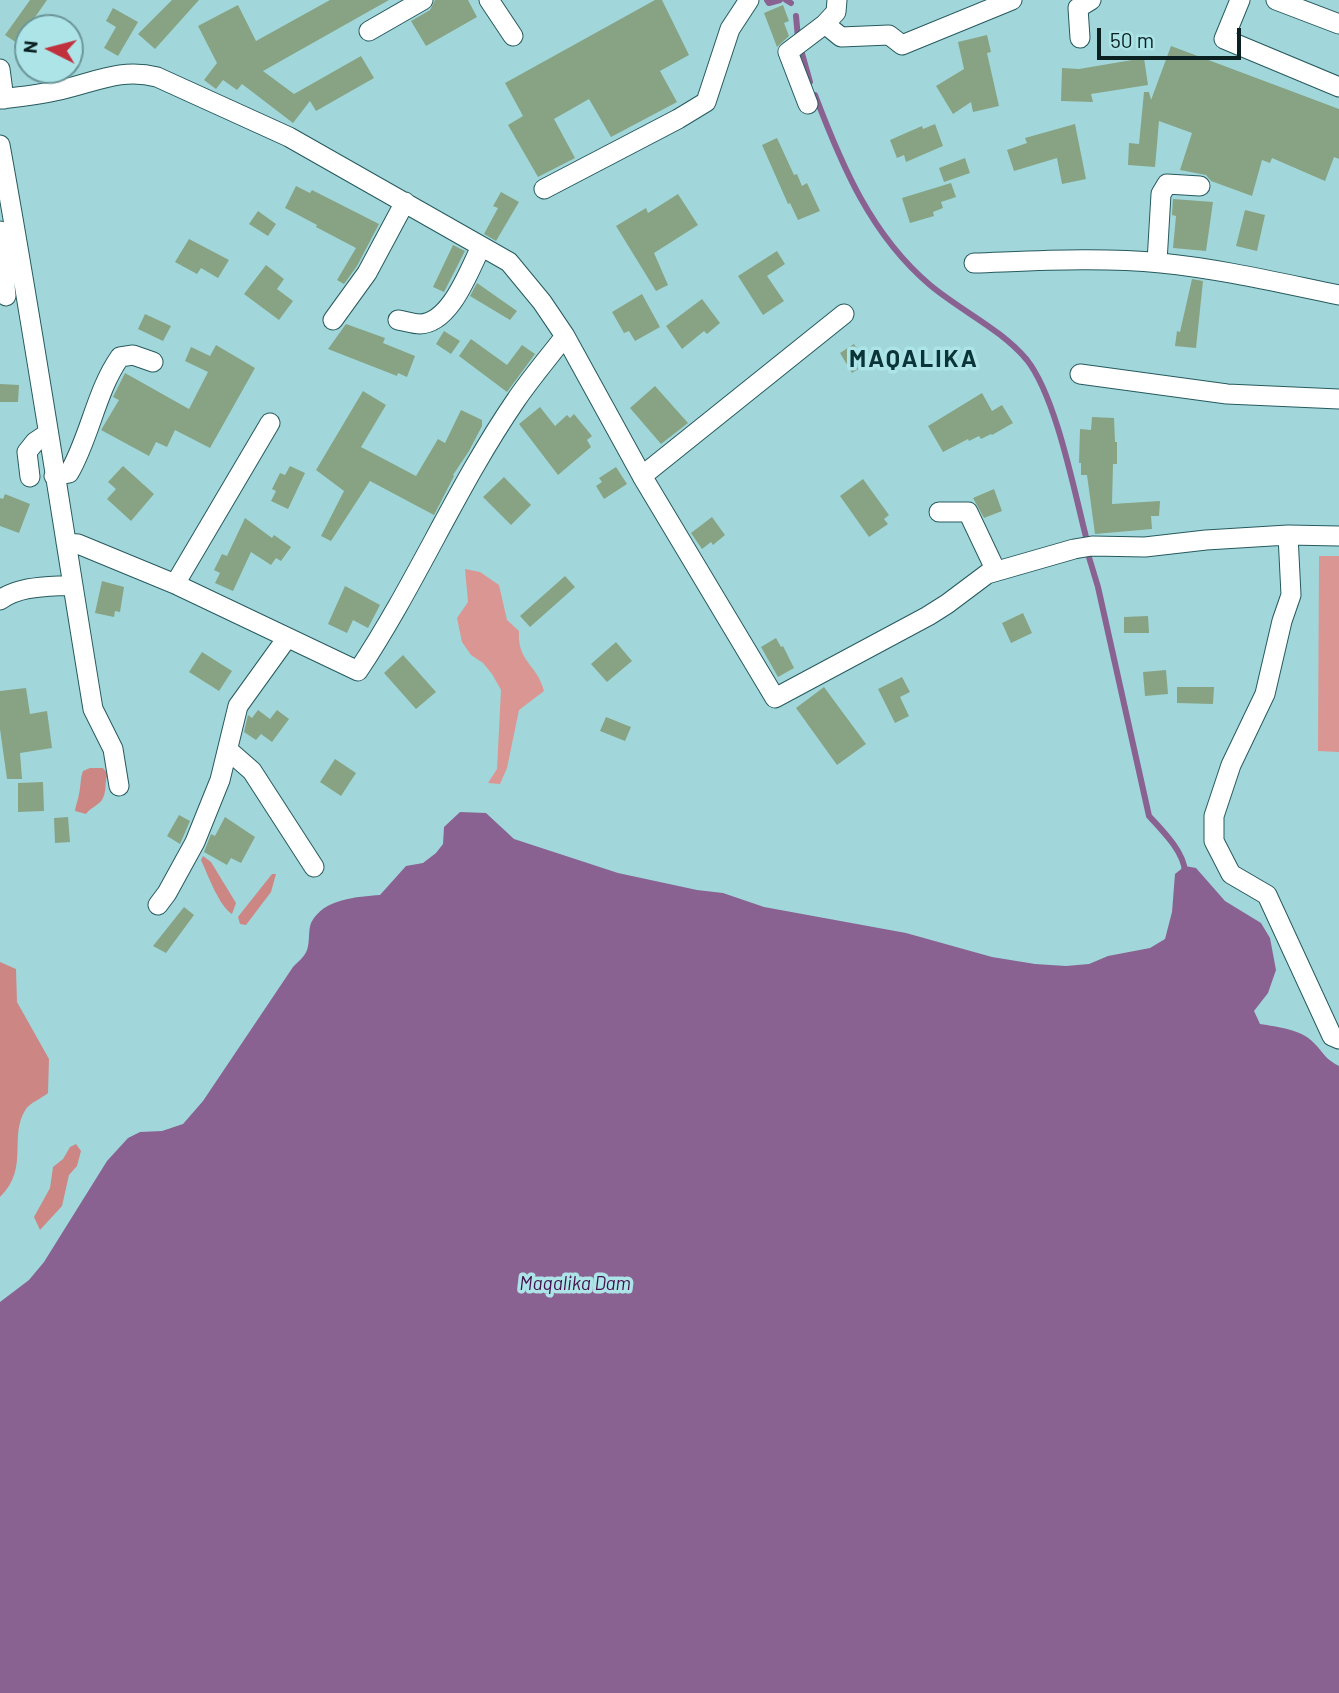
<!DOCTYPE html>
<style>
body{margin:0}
#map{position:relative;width:1339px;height:1693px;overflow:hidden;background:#a1d7da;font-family:Barlow,sans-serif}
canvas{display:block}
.north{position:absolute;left:14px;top:14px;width:70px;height:70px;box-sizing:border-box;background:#ade4e7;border:2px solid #6c9698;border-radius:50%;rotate:276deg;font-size:19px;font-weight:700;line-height:28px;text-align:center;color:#0a2021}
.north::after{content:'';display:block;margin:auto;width:24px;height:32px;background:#c1313d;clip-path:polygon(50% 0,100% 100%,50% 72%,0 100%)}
.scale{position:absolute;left:1097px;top:28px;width:144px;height:32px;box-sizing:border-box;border:4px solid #0a2021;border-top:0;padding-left:9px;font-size:21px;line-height:24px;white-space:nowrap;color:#0a2021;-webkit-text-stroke:5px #ade4e7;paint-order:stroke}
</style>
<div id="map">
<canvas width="1339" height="1693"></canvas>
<div class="north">N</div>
<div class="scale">50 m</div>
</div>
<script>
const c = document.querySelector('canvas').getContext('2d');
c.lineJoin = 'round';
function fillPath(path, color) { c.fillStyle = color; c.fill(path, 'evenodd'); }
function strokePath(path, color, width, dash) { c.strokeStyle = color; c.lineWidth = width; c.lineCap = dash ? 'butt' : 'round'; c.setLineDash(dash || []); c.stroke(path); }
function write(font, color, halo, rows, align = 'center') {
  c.font = font + ' Barlow,sans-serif'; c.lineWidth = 7; c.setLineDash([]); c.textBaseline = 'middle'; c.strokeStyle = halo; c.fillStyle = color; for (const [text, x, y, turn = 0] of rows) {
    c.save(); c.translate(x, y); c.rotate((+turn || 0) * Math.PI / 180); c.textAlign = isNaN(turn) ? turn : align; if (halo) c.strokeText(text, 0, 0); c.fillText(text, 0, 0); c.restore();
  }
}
const green = new Path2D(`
 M1319 556H1339V752L1318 751Z
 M465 569 480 572 499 585 507 620 519 631C517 662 537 664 544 691L519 710 507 768 500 784 488 783 497 769 501 690 492 674 483 663 471 655 462 642 457 618 468 602Z`);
const forest = new Path2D(`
 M90 768H103L108 774C104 782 107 790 103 798 100 805 91 807 86 814L75 811C76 804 78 800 79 794 81 786 80 779 83 771Z
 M203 856 211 862 236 903 232 914C219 906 208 875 201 860Z
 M272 874H276L271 892 246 925 240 924 238 917 241 913Z
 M0 962 16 969 17 1002 49 1059 48 1093C42 1098 30 1103 26 1109 8 1136 30 1168 0 1197Z
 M76 1144 81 1151 77 1166 69 1175 62 1206 40 1230 34 1217 50 1188 53 1167 63 1159 70 1147Z`);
const water = new Path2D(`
 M460 812 486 813 514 839 618 873 697 890 723 893 764 907 906 933 992 957 1035 964 1066 966 1089 964 1108 956 1150 948 1165 939 1172 912 1175 874 1185 866 1196 868 1225 901 1261 923 1270 938 1276 970 1268 993 1254 1011 1260 1024C1278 1027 1301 1029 1314 1043 1325 1054 1323 1057 1339 1066V1693H0V1302L29 1280 44 1262 107 1161 128 1138 140 1132 162 1131 183 1124 203 1101 293 967C298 962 305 956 307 950 310 942 308 931 311 923 324 898 357 897 380 895L406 866 423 863 436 853 443 844 444 827Z`);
const stream = new Path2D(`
 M767 0 769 3 780 0
 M786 0 791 3
 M796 16 798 38
 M801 50 810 82
 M815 95C842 166 871 235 930 285 961 311 1001 329 1027 360 1056 397 1074 490 1086 537
 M1088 554 1098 587 1149 816C1163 831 1184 852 1185 872`);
const building = new Path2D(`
 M30 0H47L17 43 5 35Z
 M172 0H199L155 49 138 34Z
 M330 0H389L263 71 294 94 361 56 374 78 316 111 310 101 293 123 242 84 237 90 223 80 216 89 204 80 217 63 198 26 238 5 256 41Z
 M435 0H468L477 17 426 46 411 21 430 10Z
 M655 0H662L689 55 660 71 677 102 611 137 589 99 554 119 575 158 538 177 508 125 523 116 505 83Z
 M783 5 789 21 784 23 789 36 777 47 764 13Z
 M113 8 138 22 118 56 104 48 116 27 106 21Z
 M987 35 991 52 987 53 999 106 973 112 971 102 953 114 936 86 964 69 958 42Z
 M1171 46 1339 109V159L1334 157 1325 181 1272 158 1270 163 1262 160 1252 196 1211 181 1206 175 1180 170 1192 133 1159 121 1155 167 1128 165 1129 143 1139 144 1144 92H1149L1151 100Z
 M1144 58 1148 85 1091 94 1093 102 1061 101 1062 68 1079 69Z
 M935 124 943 146 906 162 904 155 897 158 890 140 922 126 923 129Z
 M1075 124 1086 179 1062 184 1057 158 1014 171 1007 150 1027 143 1025 138Z
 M777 138 794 175 797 174 802 186 807 183 820 211 798 220 790 203 788 204 762 145Z
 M965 158 970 173 944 182 939 168Z
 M951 183 956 197 941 202 943 208 933 212 934 216 910 223 902 198Z
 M296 186 310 193 312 190 379 224 357 266 344 284 337 280 356 248 316 227 317 225 285 208Z
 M501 192 519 202 496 241 484 234 498 208 493 206Z
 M678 194 698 225 654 253 668 285 656 291 616 226 646 208 648 213Z
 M1173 199 1213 202 1206 251 1173 248 1176 216 1172 215Z
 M1245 210 1265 215 1257 251 1236 246Z
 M258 211 276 224 268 236 249 224Z
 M189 239 229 260 218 278 201 268 197 274 175 262Z
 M453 245 465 251 444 292 433 287Z
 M777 251 785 264 767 276 784 301 763 315 738 276Z
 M266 265 284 279 277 289 293 301 279 320 244 294Z
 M1192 279 1203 281 1196 348 1175 346 1177 331 1180 332Z
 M477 283 517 311 510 320 470 296Z
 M642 294 660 327 635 341 629 331 624 333 612 312Z
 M702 299 720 323 707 334 704 331 682 349 666 326Z
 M145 314 171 326 163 341 138 329Z
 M346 324 385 338 383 343 415 356 407 377 398 373 397 376 328 349Z
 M444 331 460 341 451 354 436 344Z
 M471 339 507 365 522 345 535 354 507 392 459 356Z
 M854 344 866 364 852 373 840 353Z
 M216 345 255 368 210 448 175 430 167 447 156 442 149 456 101 430 119 400 113 397 125 373 189 409 208 372 185 361 191 347 210 356Z
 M0 384 19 385 18 402H0Z
 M655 386 688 423 661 444 630 408Z
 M363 391 386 405 361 447 416 476 438 439 445 443 461 410 482 420V426L469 451 453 475 454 476 434 515 370 481 331 541 321 536 344 491 316 470Z
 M982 393 992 411 1002 405 1013 423 992 435 991 434 981 439 979 436 969 441 968 439 943 452 928 426Z
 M540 407 555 426 567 415 570 418 574 414 592 436 587 440 591 447 558 475 519 424Z
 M1092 417 1114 418 1115 442H1117V464H1113L1112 504 1160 501 1159 516H1151L1152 529 1095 534 1087 475H1081V463H1079L1080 429 1091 430Z
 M123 466 154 494 131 521 107 499 116 489 108 482Z
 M290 466 305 473 288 509 271 501 276 491 272 489 280 473 285 475Z
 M616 467 627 484 604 499 596 486 602 482 599 478Z
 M504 477 531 505 511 525 483 497Z
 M863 479 889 515 884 519 888 524 869 537 840 496Z
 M994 489 1002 511 984 518 973 498Z
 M5 494 30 504 19 533 0 526V498L3 499Z
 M712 517 725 535 713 545 711 542 702 549 691 533Z
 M245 518 272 538 274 535 291 547 281 561 276 558 271 565 251 552 233 591 215 583 220 573 214 570 222 554 227 556Z
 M565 576 575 587 530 627 520 616Z
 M102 581 124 587 120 612 115 611 114 617 95 613Z
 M345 586 380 605 368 628 353 620 347 633 328 624Z
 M1023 613 1032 633 1011 643 1002 623Z
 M1148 616 1149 633H1124V617Z
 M776 638 781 647 783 646 794 668 778 677 761 647Z
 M616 642 632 661 607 682 591 664Z
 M202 652 232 671 219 691 189 672Z
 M403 655 436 692 416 709 384 673Z
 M1166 670 1168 694 1145 696 1143 672Z
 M902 677 910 692 900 697 909 716 895 723 878 689Z
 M824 687 866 744 837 765 796 708Z
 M1177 687H1214L1213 704 1177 703Z
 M26 688 30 714 47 711 52 748 20 753 22 779H7L0 729V691Z
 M258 710 270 719 277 710 289 719 272 742 261 734 256 740 244 732 248 715 252 718Z
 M606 717 631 727 625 741 600 731Z
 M335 759 356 773 341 796 320 782Z
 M43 782 44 811 18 812V783Z
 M179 815 190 821 180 844 167 836Z
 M68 817 70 842 55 843 54 818Z
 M225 817 255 837 241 863 231 858 227 865 204 852 211 834 215 836Z
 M184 907 194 915 166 953 153 946Z`);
const minor = new Path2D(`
 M489 0 513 36
 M1240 0 1224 39 1339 87
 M1276 0 1339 24
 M825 24 841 37 889 35 902 45 1012 0
 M369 31 423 0
 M1080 38 1078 8 1091 0
 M0 69 4 99
 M0 99C18 97 37 95 55 91 92 84 119 67 157 77L289 137 509 262 542 302 565 336
 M808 104 788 52 825 24 836 12 837 0
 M0 145C34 332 62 521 93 709L113 749 119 786
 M544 189 678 119 706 102 730 29 749 0
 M0 231 6 296
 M1157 262 1161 194 1167 184 1200 186
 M974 263C1035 261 1099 257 1161 263 1221 269 1280 283 1339 295
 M333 320 367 273 405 202
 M398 320C405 321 413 324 420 324 451 323 469 270 481 247
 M1080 374 1227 394 1339 399
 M54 476 69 473C90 437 96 391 120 357L133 355 153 362
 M642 476 844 314
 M30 477 27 452 35 442 47 434
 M939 512H968L996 571
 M1288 535 1291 595 1282 621 1265 694 1231 765 1214 816V841L1231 874 1267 895 1332 1036 1339 1039
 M66 543 78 544 175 584 358 671C416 584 457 486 516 400 531 378 549 357 565 336L642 476 775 698 928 616 947 604 987 574 1074 549 1092 546 1145 547 1206 540 1288 535 1339 536
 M175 584 270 423
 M0 600C21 585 49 587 73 585
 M228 750 252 771 314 867
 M158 905 167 893 195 842 220 780 238 706 287 638`);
const waterNames = [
 ["Maqalika Dam",575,1284]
];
const districtNames = [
 ["MAQALIKA",914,359]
];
fillPath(green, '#da9693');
fillPath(forest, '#cc8785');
fillPath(water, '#8a6291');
strokePath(stream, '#8a6291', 6);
fillPath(building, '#87a383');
strokePath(minor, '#265a5e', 21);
strokePath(minor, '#fff', 19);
write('italic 19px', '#45104e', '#ade4e7', waterNames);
c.letterSpacing = '2px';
write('bold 24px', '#0a3437', '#ade4e7', districtNames);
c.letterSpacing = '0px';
</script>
